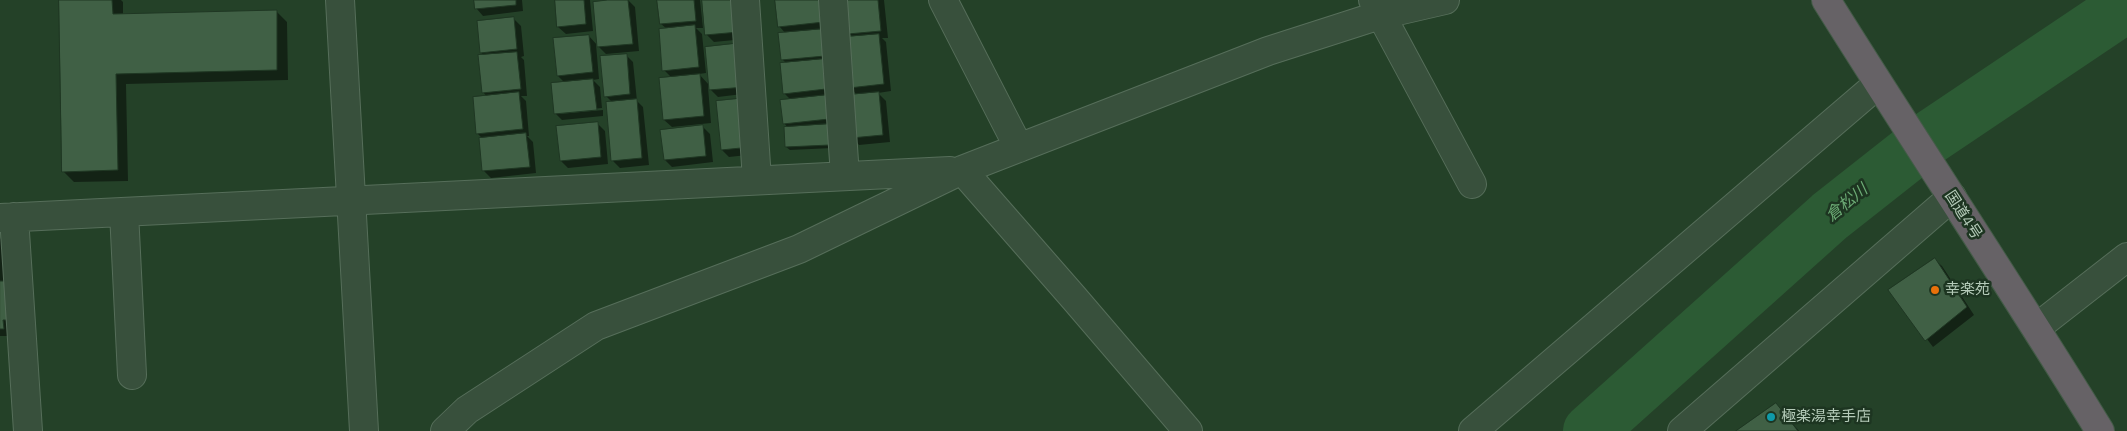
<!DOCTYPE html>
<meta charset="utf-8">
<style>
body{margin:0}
canvas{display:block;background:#244128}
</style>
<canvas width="2127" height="431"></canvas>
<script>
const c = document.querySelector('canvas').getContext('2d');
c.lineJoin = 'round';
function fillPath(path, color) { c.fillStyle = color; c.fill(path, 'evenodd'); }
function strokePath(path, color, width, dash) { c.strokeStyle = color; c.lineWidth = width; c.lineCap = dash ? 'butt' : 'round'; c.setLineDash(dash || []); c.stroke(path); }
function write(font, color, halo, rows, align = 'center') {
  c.font = font + ' "IBM Plex Sans","Noto Sans JP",sans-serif'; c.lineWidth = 5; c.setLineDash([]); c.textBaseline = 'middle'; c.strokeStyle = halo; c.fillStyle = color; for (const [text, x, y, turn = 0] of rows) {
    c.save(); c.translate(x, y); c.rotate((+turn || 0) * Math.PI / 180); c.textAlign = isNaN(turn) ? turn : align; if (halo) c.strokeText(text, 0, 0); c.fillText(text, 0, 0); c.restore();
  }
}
const shadow = new Path2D(`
 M60 0H121L123 2V15L276 11 287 22 288 80 126 84 128 181 74 182 63 171Z
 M475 0H522L523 11 483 16 476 8Z
 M556 0H590L593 31 566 34 558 27Z
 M620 0H628L635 7 639 51 606 54 596 44 599 79 593 80 600 87 602 108 559 112V114L603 110V116L562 120 555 113 565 83 558 76 589 36 598 46Z
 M658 0H700L703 28H696L702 34 706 73 699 74 710 86 706 48 751 93 718 97 708 87 711 123 672 127 664 120 672 78 664 70 667 29 661 24Z
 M703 0 745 39 714 42 707 35Z
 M776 0H828L833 148 790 150 786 147 788 128 784 123 791 100 784 93 787 64 782 59 786 34 779 26Z
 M846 0H884L888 38H882L886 42 891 91 878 93 886 101 890 142 859 145 852 137 858 96 850 88 853 37 849 34Z
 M514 19 521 26 524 56 521 57 524 60 527 96H521L526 101 529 136H527L533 142 536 173 491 178 484 171 483 139 477 133 487 97 483 92 485 56 481 53Z
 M626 55 633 62 637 101 643 107 649 165 620 168 613 161 612 102 606 96Z
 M753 107 757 154 729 157 722 150Z
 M598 124 605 131 608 164 568 168 561 161Z
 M703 127 710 134 713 162 672 167 665 160Z
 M0 238 3 241 10 336H0Z
 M1934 259 1942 266 1974 315 1933 347 1890 290Z
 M1776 404 1799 431H1738Z`);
const river = new Path2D(`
 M1590 431 1830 216 1929 138 2127 5`);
const building = new Path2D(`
 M59 0H112L113 14 277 10V70L116 74 118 170 62 172Z
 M474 0H516V5L475 9Z
 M555 0H584L586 24 557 27Z
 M608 0H628L633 44 597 47 593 2Z
 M657 0H694L696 21 660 24Z
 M702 0H735L739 32 705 35Z
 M775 0H822L824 22 778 27Z
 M845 0H878L881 31 848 34Z
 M514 17 517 49 480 53 477 21Z
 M695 25 699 67 662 71 659 29Z
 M823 29 825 56 781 60 778 33Z
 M879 34 884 84 849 88 844 37Z
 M589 35 593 72 557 76 553 38Z
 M741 43 745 87 709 90 705 47Z
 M517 52 521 89 482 93 478 55Z
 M627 54 630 94 604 97 600 56Z
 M823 59 826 89 783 94 780 63Z
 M700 74 704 116 663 120 659 78Z
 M593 79 597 110 554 114 551 83Z
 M519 92 523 129 476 134 473 97Z
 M879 92 883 135 851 138 847 95Z
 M827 95 829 119 783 124 780 100Z
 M746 98 751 147 721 150 716 101Z
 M637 99 642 158 611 161 606 102Z
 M598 122 601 157 560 161 556 126Z
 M829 124 830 145 785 147 784 127Z
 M703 125 706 156 664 160 660 130Z
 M526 133 530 167 482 171 479 138Z
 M1935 258 1967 307 1925 341 1888 290Z
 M0 281H5L7 320H3L4 329H0Z
 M1776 403 1798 431H1736Z`);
const minor = new Path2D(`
 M340 0 364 431
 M745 0 757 180
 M833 0 845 176
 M943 0 1019 148
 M1373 0 1472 184
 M962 170 1074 298 1188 431
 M124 212 132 375
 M14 217 28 431
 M0 218 950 171
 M2036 328 2127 257
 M445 431 467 410 596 326 799 249 962 170 1268 51 1380 15 1445 0
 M1473 431 1878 84
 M1682 431 1952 197`);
const trunk = new Path2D(`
 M1826 0C1916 144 2011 286 2100 431`);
const markers = [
 [1935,290,5,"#e8710a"],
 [1771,417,5,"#0f9aa8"]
];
const streetNames = [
 ["国道4号",1963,215,57]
];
const poiNames = [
 ["幸楽苑",1945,290],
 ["極楽湯幸手店",1781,417]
];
const waterNames = [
 ["倉松川",1847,203,-39]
];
fillPath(shadow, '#0007');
strokePath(river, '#2c5b34', 54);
fillPath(building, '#406045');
strokePath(building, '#1f3723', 1);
strokePath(minor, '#566e5a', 30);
strokePath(trunk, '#435b47', 30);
strokePath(minor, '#38503c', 28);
strokePath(trunk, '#666266', 28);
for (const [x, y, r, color] of markers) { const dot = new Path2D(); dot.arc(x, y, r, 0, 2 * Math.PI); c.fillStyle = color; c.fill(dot); strokePath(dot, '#1d3521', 2); }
write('15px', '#b5cbb9', '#1d3521', streetNames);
write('15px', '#b5cbb9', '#1d3521', poiNames, 'left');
write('italic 16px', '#6cab75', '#1d3521', waterNames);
</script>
